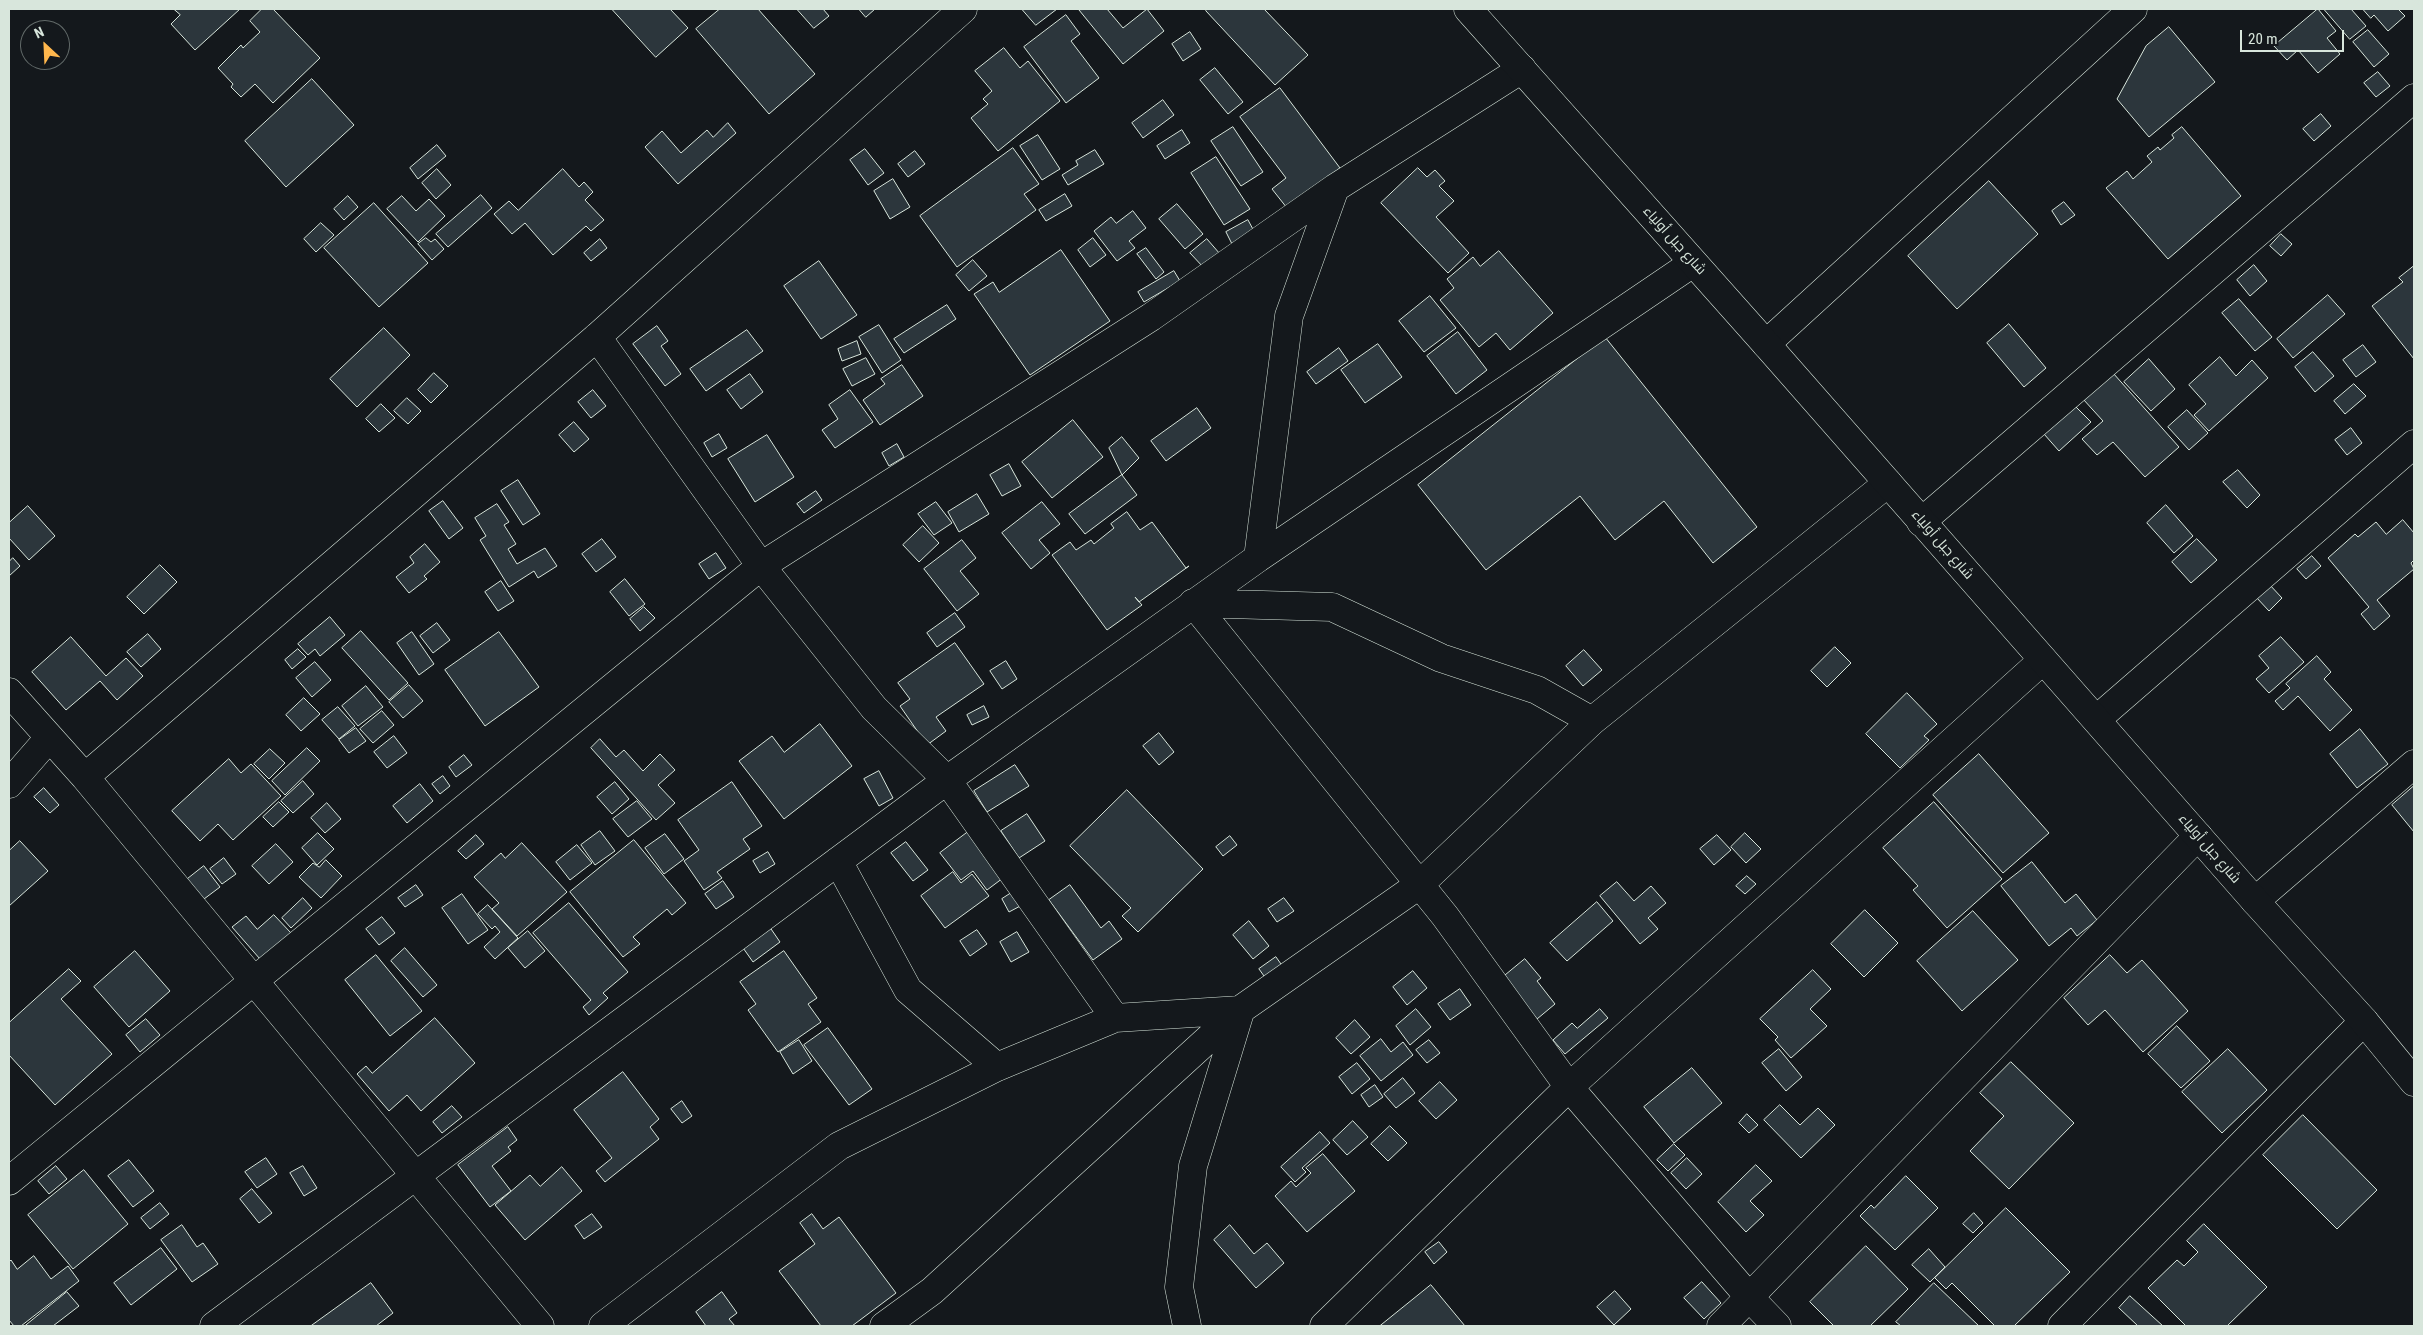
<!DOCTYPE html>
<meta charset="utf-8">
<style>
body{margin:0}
#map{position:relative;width:2423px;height:1335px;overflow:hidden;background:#14181c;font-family:"Roboto Condensed",sans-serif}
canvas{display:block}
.frame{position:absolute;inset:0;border:10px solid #d8e6dc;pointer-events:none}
.north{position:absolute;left:20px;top:20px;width:50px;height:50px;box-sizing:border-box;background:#14181c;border:1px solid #626a69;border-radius:50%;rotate:335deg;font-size:14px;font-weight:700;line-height:20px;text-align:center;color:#d8e6dc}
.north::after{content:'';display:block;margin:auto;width:18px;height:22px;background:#ffb74d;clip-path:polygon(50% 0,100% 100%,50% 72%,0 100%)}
.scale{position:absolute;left:2240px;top:30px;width:104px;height:22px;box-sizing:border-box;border:2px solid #d8e6dc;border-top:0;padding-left:6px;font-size:15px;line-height:18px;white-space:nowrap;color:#d8e6dc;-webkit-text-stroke:4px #14181c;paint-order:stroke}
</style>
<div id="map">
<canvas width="2423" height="1335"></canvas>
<div class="frame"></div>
<div class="north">N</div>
<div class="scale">20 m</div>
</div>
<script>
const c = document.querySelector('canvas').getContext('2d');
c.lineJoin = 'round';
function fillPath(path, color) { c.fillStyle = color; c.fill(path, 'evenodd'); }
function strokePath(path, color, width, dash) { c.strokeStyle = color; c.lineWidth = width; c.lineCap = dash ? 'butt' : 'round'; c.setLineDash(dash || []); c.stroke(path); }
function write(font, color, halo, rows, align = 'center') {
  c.font = font + ' "Roboto Condensed",Cairo,sans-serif'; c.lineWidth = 4; c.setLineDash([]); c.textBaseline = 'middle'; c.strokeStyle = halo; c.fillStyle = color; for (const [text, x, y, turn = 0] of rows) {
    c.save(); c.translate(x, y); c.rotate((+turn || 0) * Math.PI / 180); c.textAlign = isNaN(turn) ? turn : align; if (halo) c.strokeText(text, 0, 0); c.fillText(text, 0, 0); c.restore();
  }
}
const building = new Path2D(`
 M174 9H240L195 50 171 24 180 15Z
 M262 9H273L320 58 273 103 255 84 241 97 231 87 233 84 218 68 241 45 243 48 260 32 250 21Z
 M612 9H670L688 28 656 57Z
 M720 9H758L815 74 769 114 696 29Z
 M797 9H823L829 16 814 28Z
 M859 9H875L866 17Z
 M1022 9H1057L1036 25Z
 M1107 9 1123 28 1147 9 1164 31 1123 64 1079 10Z
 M1207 9H1264L1308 55 1275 85 1206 11Z
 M2318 9 2336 31 2327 38 2340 54 2318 73 2298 50 2287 60 2274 46Z
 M2324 9H2351L2366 26 2350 39Z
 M2363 9H2398L2405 16 2388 31 2374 15 2371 18Z
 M1066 15 1080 34 1071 41 1099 78 1066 103 1024 47Z
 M2169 27 2215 82 2149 137 2117 99 2146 46Z
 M2368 30 2389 54 2374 67 2353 42Z
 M1190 32 1201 49 1183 61 1172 44Z
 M1004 48 1020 68 1028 61 1060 101 998 151 971 118 988 104 983 99 992 91 975 71Z
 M1215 68 1243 102 1228 114 1200 80Z
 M2378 72 2390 86 2376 97 2364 83Z
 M312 79 354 125 286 187 245 141Z
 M1280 88 1340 168 1287 208 1272 189 1286 178 1240 117Z
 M1163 100 1174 115 1143 138 1132 123Z
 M2321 114 2331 126 2314 141 2303 129Z
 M728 123 736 133 678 184 645 147 662 131 681 153 707 130 713 137Z
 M1233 127 1263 172 1241 186 1211 141Z
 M2182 127 2241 196 2168 259 2106 188 2127 171 2133 179 2152 162 2147 156 2158 147 2160 150 2174 138 2172 135Z
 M1182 130 1190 143 1165 159 1157 146Z
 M1038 135 1060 169 1042 180 1020 146Z
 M437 145 446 156 418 179 410 168Z
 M1013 148 1039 184 1024 194 1036 210 957 267 920 216Z
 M865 149 884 173 868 185 850 160Z
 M1095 150 1104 164 1068 185 1062 175 1078 165 1076 161Z
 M915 151 925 164 908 177 898 164Z
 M1216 157 1250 209 1224 225 1191 173Z
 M1418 168 1427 177 1435 170 1445 181 1439 186 1454 201 1436 217 1469 253 1448 273 1381 203Z
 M437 169 451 185 436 199 422 183Z
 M563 169 579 187 584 182 593 192 585 200 604 220 591 231 586 226 553 255 525 223 512 234 494 214 509 201 518 210Z
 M893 179 910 207 890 219 874 191Z
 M1989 181 2038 234 1957 309 1908 256Z
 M1065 194 1072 206 1046 221 1039 210Z
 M481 195 492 208 448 247 436 234Z
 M348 196 358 207 344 220 334 209Z
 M402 196 416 211 429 199 445 216 418 242 387 209Z
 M2064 202 2075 215 2061 225 2052 211Z
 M374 203 428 263 379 307 324 248Z
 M1177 204 1203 234 1185 249 1159 219Z
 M1133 211 1146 228 1129 241 1135 248 1117 261 1094 231 1111 217 1116 223Z
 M1248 220 1255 233 1232 244 1226 232Z
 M321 223 334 235 316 252 304 239Z
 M2281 234 2292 244 2281 256 2270 246Z
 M426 238 431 242 435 239 444 249 432 260 418 244Z
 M1093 238 1106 255 1090 267 1078 250Z
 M600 239 607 248 591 261 584 253Z
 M1207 239 1220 254 1204 268 1190 253Z
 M1146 248 1164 272 1156 279 1137 254Z
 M1061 250 1110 321 1030 375 974 294 993 282 999 292Z
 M1499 251 1553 313 1510 350 1496 333 1479 347 1440 300 1454 288 1447 279 1473 257 1480 266Z
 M973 260 987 276 969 291 956 275Z
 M819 261 857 315 821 339 784 286Z
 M2254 265 2267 281 2250 296 2237 280Z
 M2414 266V359L2372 306 2403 282 2399 278Z
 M1174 271 1180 281 1144 302 1138 292Z
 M2328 295 2345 314 2293 358 2277 339Z
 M1430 296 1456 328 1424 352 1399 321Z
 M2239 299 2272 337 2255 351 2222 313Z
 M947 305 956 319 904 353 894 339Z
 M2009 324 2046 368 2024 387 1987 343Z
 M879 325 901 360 882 373 859 337Z
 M657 326 668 341 661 346 681 374 665 386 633 344Z
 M384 328 410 355 357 407 330 379Z
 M747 330 763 351 706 391 690 369Z
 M1458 332 1487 370 1456 394 1427 356Z
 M1605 337 1757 527 1713 563 1664 501 1615 540 1580 496 1486 570 1418 485Z
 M857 341 861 354 842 361 838 349Z
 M1378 344 1402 377 1365 403 1341 370Z
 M2363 345 2376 362 2356 377 2343 360Z
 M1339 348 1348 361 1316 384 1307 372Z
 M2313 352 2334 376 2315 392 2295 367Z
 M2220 357 2236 376 2252 360 2268 378 2209 431 2194 415 2206 404 2189 385Z
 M866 358 875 374 852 386 843 369Z
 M2149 359 2175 389 2151 411 2124 382Z
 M902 365 923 396 880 425 863 400 885 384 881 379Z
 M434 373 448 386 431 403 418 390Z
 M2113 373 2179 447 2145 477 2113 442 2097 455 2082 439 2103 421 2083 399Z
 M750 374 763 392 741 409 727 390Z
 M2354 384 2366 396 2345 414 2334 401Z
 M593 390 606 406 591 418 578 402Z
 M850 390 873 422 835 448 822 430 838 419 829 405Z
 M407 398 421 411 408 424 394 411Z
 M381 404 395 418 379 432 366 419Z
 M2075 406 2091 422 2059 451 2044 434Z
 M1197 408 1211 428 1166 461 1151 441Z
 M2187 410 2208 433 2189 450 2168 427Z
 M1073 420 1103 457 1052 498 1022 462Z
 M574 422 589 439 574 452 559 435Z
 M2351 428 2362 443 2347 455 2335 440Z
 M719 434 727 448 712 457 704 443Z
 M767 435 794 477 755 502 728 459Z
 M1122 437 1139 458 1122 475 1109 448Z
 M897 444 904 457 889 466 882 453Z
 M1009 464 1021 486 1002 496 990 475Z
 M2238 470 2260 495 2247 508 2223 482Z
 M1122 475 1137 495 1085 534 1069 514Z
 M518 480 540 514 523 525 501 491Z
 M816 491 822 500 804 513 797 504Z
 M977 494 989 514 959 532 948 512Z
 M443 501 463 528 449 539 429 511Z
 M936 502 952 523 934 535 918 514Z
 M1042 502 1060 524 1039 540 1050 553 1031 569 1002 533Z
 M497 504 509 522 504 525 516 544 508 549 517 564 545 548 557 566 538 578 534 571 509 587 480 540 486 536 475 518Z
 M2166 505 2193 536 2174 553 2147 523Z
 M28 506 55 536 29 560 9 538V523Z
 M1127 512 1140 530 1152 522 1186 568 1189 566 1139 602 1135 597 1142 605 1107 630 1052 555 1070 542 1076 550 1091 540 1094 544 1114 528 1111 524Z
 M2403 520 2414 533V560L2411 563 2414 569 2377 600 2390 616 2374 630 2361 614 2369 607 2328 558 2355 534 2358 537 2376 522 2386 534Z
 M923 526 939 543 919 562 903 545Z
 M602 539 616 557 596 572 582 554Z
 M2197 539 2217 560 2191 583 2172 562Z
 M962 540 976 558 960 571 979 594 957 611 924 569Z
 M425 544 440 562 424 576 427 579 409 593 396 577 414 563 410 557Z
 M716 553 726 568 709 579 699 564Z
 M2312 556 2321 566 2306 579 2297 569Z
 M13 558 20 566 9 576V562Z
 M160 565 177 582 144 614 127 597Z
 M625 579 645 604 629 616 610 592Z
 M501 581 514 601 498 611 485 592Z
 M2269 584 2282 598 2269 611 2256 597Z
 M644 607 655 618 640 631 630 619Z
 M955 613 965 627 937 647 927 633Z
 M330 617 345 635 320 656 315 649 308 655 298 644Z
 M437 623 450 640 433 653 420 636Z
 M361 631 408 683 389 700 342 648Z
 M412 632 434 664 419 675 397 643Z
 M499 632 539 687 485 726 445 670Z
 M148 634 161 649 141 667 127 652Z
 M71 637 106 676 126 658 143 676 117 700 100 681 66 710 32 672Z
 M2281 637 2304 662 2269 693 2256 679 2269 668 2259 656Z
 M955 643 984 684 936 717 946 731 927 745 900 706 910 699 898 683Z
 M1835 647 1851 663 1827 687 1811 671Z
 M298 649 306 657 292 669 285 660Z
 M1584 650 1602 670 1583 686 1566 666Z
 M2317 656 2331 672 2324 679 2352 710 2330 731 2298 696 2283 710 2275 701 2290 688 2286 684Z
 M1006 661 1017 679 1002 689 990 671Z
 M315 662 331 680 312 697 296 678Z
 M409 685 423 701 403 718 389 702Z
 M366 686 383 707 358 726 342 706Z
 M1907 693 1937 724 1924 736 1929 740 1900 768 1866 734Z
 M304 698 320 714 301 731 286 715Z
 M984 706 989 717 972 725 967 715Z
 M338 707 355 726 339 739 322 720Z
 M382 711 394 725 373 743 360 729Z
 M820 724 852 766 784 819 739 761 772 736 784 752Z
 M356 728 366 741 349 753 339 740Z
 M2360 729 2388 764 2357 788 2330 754Z
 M1159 733 1174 752 1159 765 1143 746Z
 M394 736 407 753 387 768 374 752Z
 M600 739 616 757 624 750 643 771 660 754 675 770 658 785 675 803 656 820 591 748Z
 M307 748 320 761 285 795 272 781Z
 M270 749 285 763 269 779 254 764Z
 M1979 754 2049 833 2003 873 1933 795Z
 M464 755 472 765 456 777 449 767Z
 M229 759 241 773 251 764 281 796 233 840 218 824 200 841 172 811Z
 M1015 765 1029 786 987 812 974 791Z
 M879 771 893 798 879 806 864 779Z
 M443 776 450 786 440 794 432 784Z
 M303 781 314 794 293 813 281 801Z
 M615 782 629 799 612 814 597 797Z
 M732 782 762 826 743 839 750 849 717 872 722 878 704 890 684 861 699 850 678 820Z
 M420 784 433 801 407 823 393 806Z
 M2414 786V832L2392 805Z
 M44 788 59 805 50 813 34 797Z
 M1127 790 1203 869 1138 932 1122 916 1131 908 1070 846Z
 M637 801 652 819 628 837 613 819Z
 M279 802 289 812 273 827 263 817Z
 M1934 802 2002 879 1947 928 1913 890 1918 886 1883 848Z
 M327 803 341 819 325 833 311 818Z
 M1027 814 1045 841 1019 858 1001 831Z
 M600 831 615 851 595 865 581 845Z
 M968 832 1003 878 987 890 973 871 961 880 940 853Z
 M318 833 334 849 317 865 302 848Z
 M1745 833 1761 849 1746 863 1731 847Z
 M665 834 684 859 664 874 645 848Z
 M476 835 484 844 466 859 458 851Z
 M1717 835 1731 850 1714 865 1700 849Z
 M1230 836 1237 845 1223 856 1216 847Z
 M634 840 686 903 672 915 667 909 633 937 640 944 623 957 570 892Z
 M20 841 48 871 9 906V851Z
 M906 842 928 870 913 881 891 853Z
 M522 843 567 892 517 936 492 909 499 903 474 877 501 853 505 858Z
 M276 844 293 862 269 884 252 866Z
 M577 845 592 863 570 880 556 862Z
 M768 852 775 864 760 873 753 861Z
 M224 858 236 874 222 884 210 869Z
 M326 860 342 876 321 898 299 877 313 863 319 867Z
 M2032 862 2065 903 2076 894 2097 920 2077 936 2071 928 2049 946 2001 886Z
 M204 866 220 887 200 902 185 881Z
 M953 872 961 883 972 874 989 896 945 928 921 896Z
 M1747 876 1756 884 1745 894 1736 886Z
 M723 881 734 897 716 909 705 894Z
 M1617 882 1634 901 1651 886 1666 903 1648 918 1658 929 1640 944 1600 896Z
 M416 885 423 895 405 907 398 898Z
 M1070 885 1101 928 1109 921 1122 939 1093 960 1049 900Z
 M1016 890 1024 904 1009 912 1002 899Z
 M462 894 488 930 468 944 442 908Z
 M303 898 312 908 291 928 282 918Z
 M1284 898 1294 911 1277 922 1268 909Z
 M1597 902 1613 921 1567 961 1550 943Z
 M569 903 628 972 603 993 608 998 589 1015 583 1007 591 1000 533 933Z
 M488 905 518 938 495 959 484 947 500 932 495 926 492 929 478 914Z
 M1865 910 1898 943 1864 977 1831 944Z
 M1973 911 2018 960 1962 1011 1917 961Z
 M274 915 291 933 260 959 232 927 246 916 257 929Z
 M382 917 395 933 379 945 366 929Z
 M1249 921 1269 946 1253 959 1233 935Z
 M769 926 780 942 753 962 741 945Z
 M977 930 987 944 970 956 960 941Z
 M528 931 545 951 525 968 508 948Z
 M1017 932 1029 952 1011 962 1000 942Z
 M405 948 437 985 423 997 391 961Z
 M135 951 170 991 129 1027 94 987Z
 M784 951 817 998 808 1004 821 1022 778 1052 748 1010 756 1004 740 982Z
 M376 955 422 1011 390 1036 345 980Z
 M2110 955 2127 973 2142 960 2188 1011 2143 1052 2105 1010 2088 1025 2064 998Z
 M1276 957 1286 971 1269 983 1259 969Z
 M1525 959 1541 978 1537 981 1555 1004 1537 1019 1502 978Z
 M69 969 81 981 61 999 112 1054 55 1105 9 1055V1023Z
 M1813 970 1831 989 1810 1009 1827 1026 1791 1058 1775 1040 1778 1037 1760 1019Z
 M1413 971 1427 988 1407 1005 1393 987Z
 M1460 989 1471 1005 1450 1020 1438 1004Z
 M1416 1009 1431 1027 1410 1045 1396 1026Z
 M1600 1009 1608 1018 1565 1054 1553 1040 1572 1023 1577 1028Z
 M435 1018 475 1063 421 1111 407 1095 389 1111 357 1074 366 1066 372 1073Z
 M146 1019 160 1035 140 1052 126 1035Z
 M1355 1020 1370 1037 1351 1054 1336 1038Z
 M2177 1026 2210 1061 2181 1088 2148 1054Z
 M828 1028 872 1089 849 1105 804 1045Z
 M1381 1039 1391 1052 1403 1042 1413 1055 1381 1081 1360 1056Z
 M799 1040 812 1061 793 1074 780 1052Z
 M1429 1040 1440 1053 1427 1063 1416 1050Z
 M1779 1049 1802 1077 1786 1091 1762 1063Z
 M2228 1049 2267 1090 2222 1133 2182 1092Z
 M2011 1062 2074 1123 2009 1189 1970 1151 2004 1116 1980 1093Z
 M1357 1063 1370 1079 1352 1094 1339 1077Z
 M1692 1068 1722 1103 1674 1143 1644 1107Z
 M623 1072 659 1119 650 1127 659 1139 605 1182 596 1171 612 1158 574 1110Z
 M1403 1078 1415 1093 1396 1108 1384 1094Z
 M1440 1082 1457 1100 1436 1119 1419 1101Z
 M1375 1085 1383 1097 1369 1107 1361 1095Z
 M682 1101 692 1116 682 1123 671 1109Z
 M1780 1105 1800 1125 1818 1108 1835 1125 1801 1158 1764 1120Z
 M452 1106 462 1117 442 1133 433 1122Z
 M1747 1114 1758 1125 1749 1133 1739 1123Z
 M2303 1115 2377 1190 2337 1229 2263 1155Z
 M1353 1121 1368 1137 1347 1155 1333 1140Z
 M1390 1126 1407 1143 1388 1161 1371 1144Z
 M508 1127 517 1140 508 1147 511 1151 492 1166 511 1191 490 1207 458 1165Z
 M1320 1132 1330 1143 1302 1168 1306 1172 1295 1182 1281 1167Z
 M1674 1144 1685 1155 1668 1171 1657 1160Z
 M1323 1154 1355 1191 1307 1232 1275 1196 1291 1181 1296 1187 1311 1173 1306 1168Z
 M266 1158 277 1174 257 1188 245 1172Z
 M1687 1158 1702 1174 1686 1189 1671 1173Z
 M129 1160 154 1191 133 1207 108 1176Z
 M1756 1165 1772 1181 1750 1201 1764 1215 1746 1232 1718 1202Z
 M56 1166 67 1179 49 1194 38 1181Z
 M303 1166 317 1188 304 1196 290 1173Z
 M562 1167 582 1191 525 1240 495 1205 530 1175 540 1186Z
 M84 1170 128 1224 73 1269 28 1215Z
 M1906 1176 1938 1208 1895 1250 1860 1216 1871 1205 1874 1208Z
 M252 1189 272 1213 259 1223 240 1199Z
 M160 1203 169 1214 150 1229 141 1218Z
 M2006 1208 2070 1272 2014 1326H1995L1952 1283 1946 1289 1935 1278Z
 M1974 1213 1983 1223 1973 1233 1963 1224Z
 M592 1214 602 1227 584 1239 575 1226Z
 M812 1214 823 1229 839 1217 896 1293 852 1326H821L779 1271 815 1244 800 1223Z
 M2204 1224 2267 1287 2227 1326H2186L2148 1288 2177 1260 2184 1266 2198 1252 2187 1241Z
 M182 1225 197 1247 203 1243 218 1264 192 1282 161 1240Z
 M1230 1225 1254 1254 1267 1243 1284 1263 1256 1288 1214 1240Z
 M1439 1242 1447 1252 1434 1264 1425 1252Z
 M1866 1246 1908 1289 1870 1326H1834L1810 1302Z
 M161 1248 177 1269 131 1305 114 1283Z
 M1929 1249 1945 1267 1930 1282 1912 1265Z
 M34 1256 51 1279 68 1266 79 1281 21 1326H14L9 1320V1262L11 1260 17 1269Z
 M1702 1282 1721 1303 1704 1319 1684 1298Z
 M371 1283 393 1313 376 1326H311Z
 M1934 1283 1979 1326H1901L1896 1322Z
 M1431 1285 1465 1326H1380Z
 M1615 1291 1631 1309 1614 1325 1597 1307Z
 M67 1292 79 1306 53 1326H25Z
 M722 1292 737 1313 729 1319 735 1326H706L696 1312Z
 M2130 1296 2163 1326H2138L2119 1308Z`);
const street = new Path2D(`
 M597 337 761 566 874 708 947 780 1115 1018
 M1766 344 2133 9
 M1921 522 2414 98
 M1258 558 1289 316 1335 188
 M1193 603 1445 916 1569 1087 1750 1298 1777 1326
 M1193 603 1332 607 1441 658 1537 690 1592 721
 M9 692 85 777 540 1326
 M2097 719 2414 444
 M85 777 597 337 963 9
 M9 784 49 738
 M838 861 908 990 997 1067
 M2255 901 2414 764
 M9 1181 761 566 1151 317 1335 188 1522 69
 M214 1326 947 780 1258 558 1693 263
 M603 1326 839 1146 997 1067 1115 1018 1240 1010 1419 885 1592 721 1888 483
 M884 1326 932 1291 1240 1010
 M1187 1326 1179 1287 1193 1166 1240 1012
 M1324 1326 1569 1087 2043 660
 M1721 1326 2198 836
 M2062 1326 2364 1021`);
const highway = new Path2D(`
 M1468 9 1766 344 2255 901 2364 1021 2414 1082`);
const streetNames = [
 ["شارع جبل أولياء",1674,241,48],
 ["شارع جبل أولياء",1942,545,49],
 ["شارع جبل أولياء",2209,849,49]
];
fillPath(building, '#2c363c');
strokePath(building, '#d8e6dc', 1);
strokePath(street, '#d8e6dc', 29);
strokePath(highway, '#d8e6dc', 29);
strokePath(street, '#14181c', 28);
strokePath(highway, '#14181c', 28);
write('14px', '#d8e6dc', '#14181c', streetNames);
</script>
